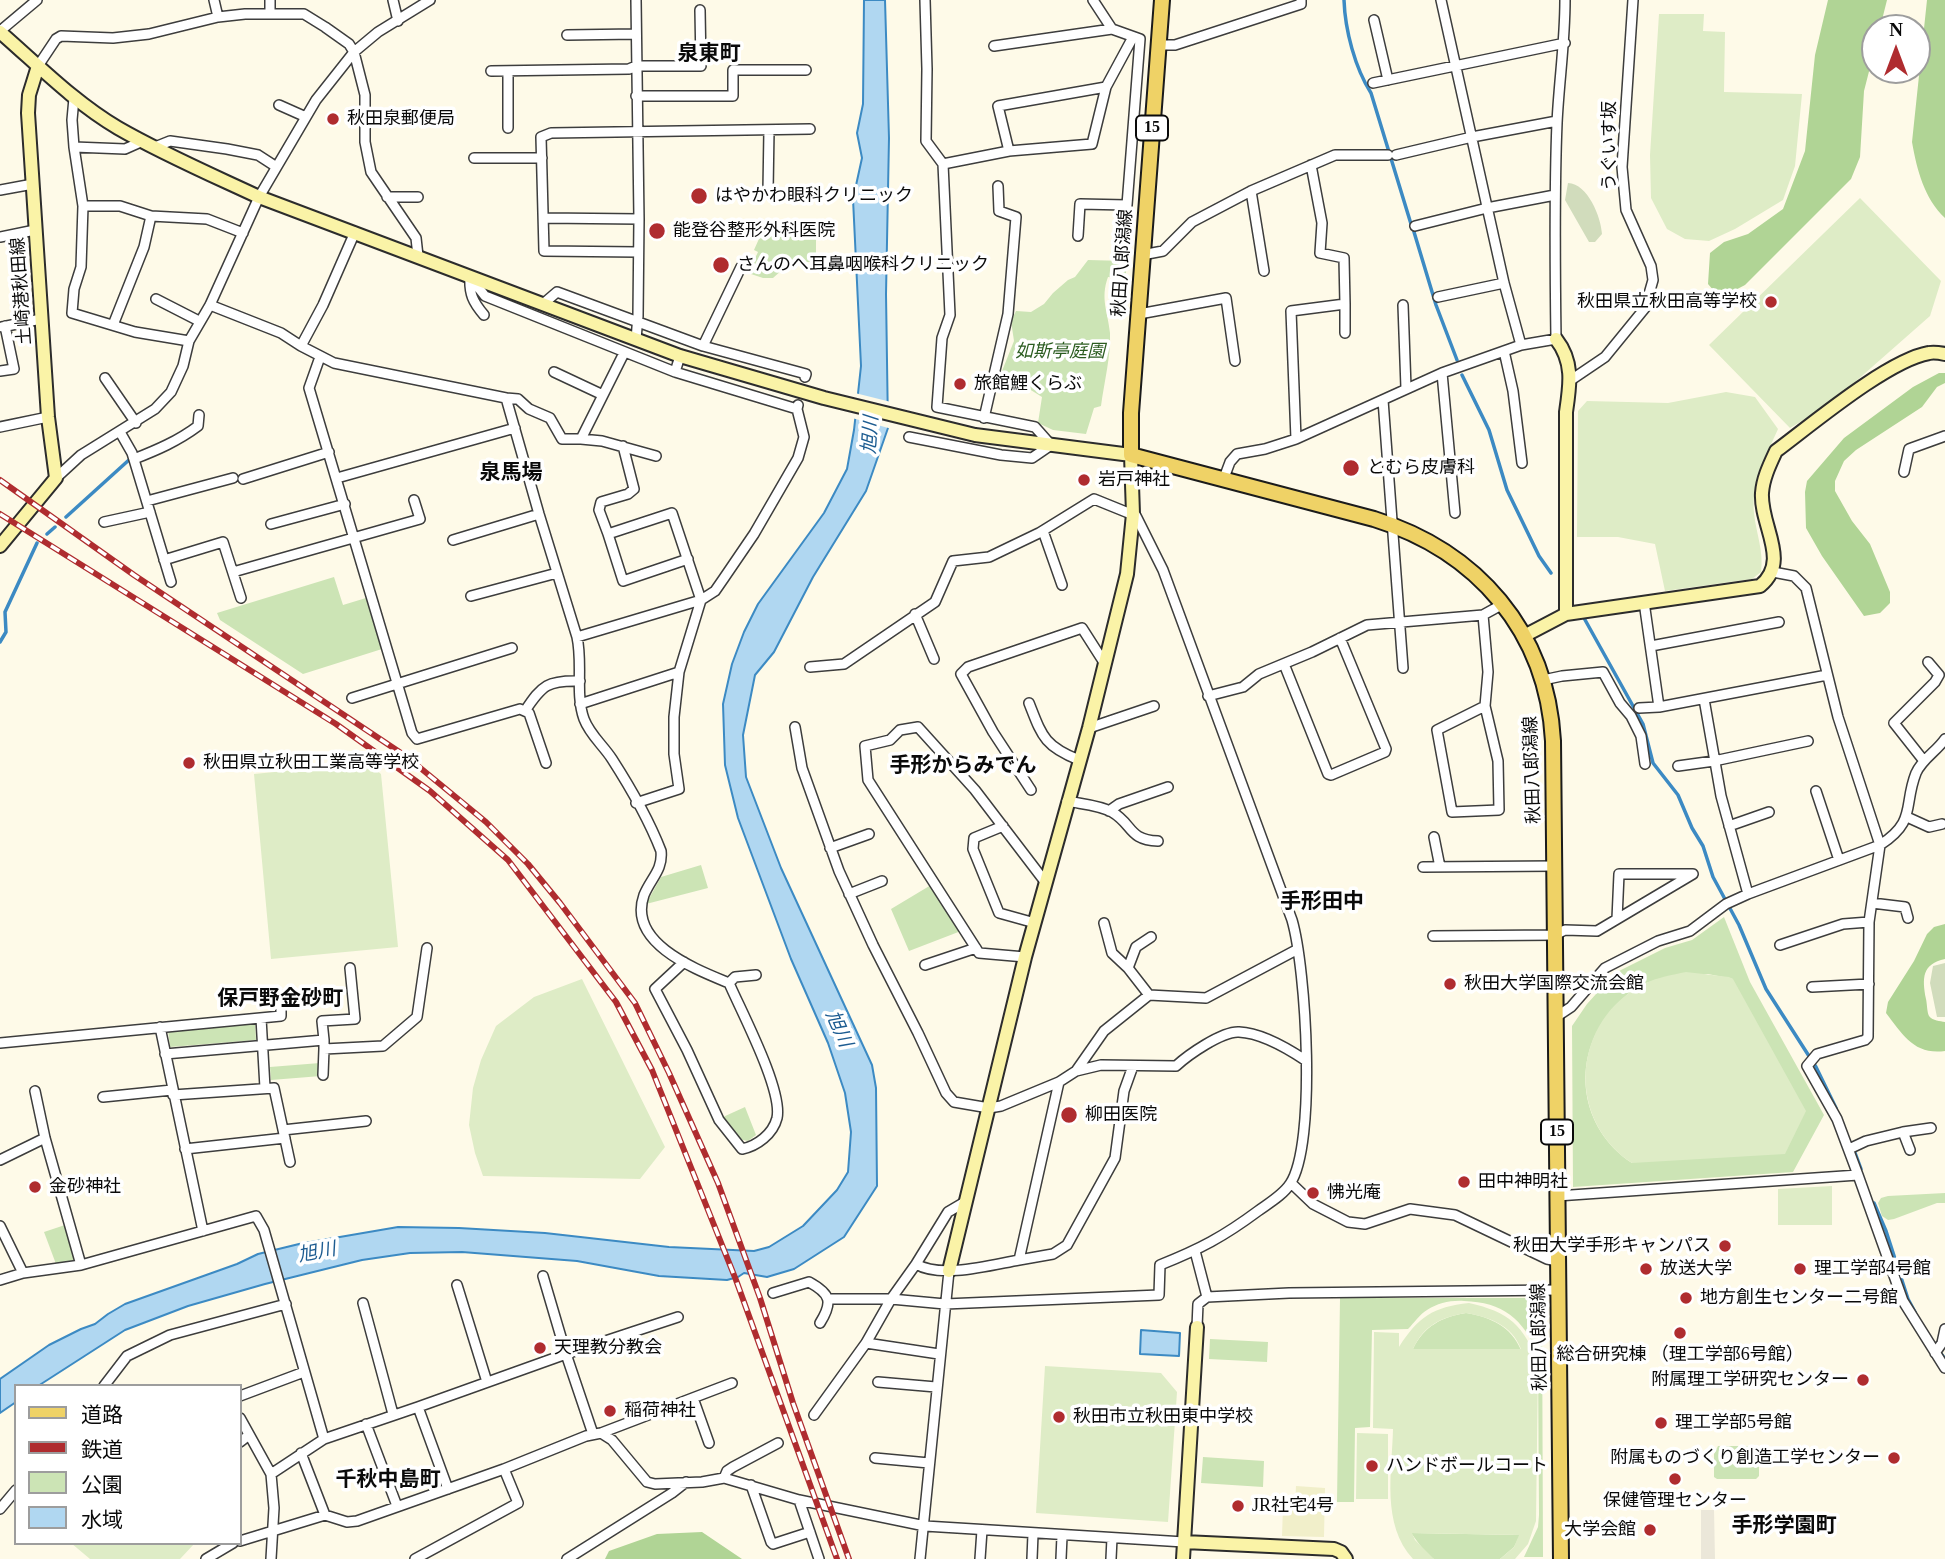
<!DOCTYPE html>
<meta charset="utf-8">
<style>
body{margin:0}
#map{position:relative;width:1945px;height:1559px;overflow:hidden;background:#fefae8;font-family:"Times New Roman","Noto Sans JP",serif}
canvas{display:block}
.legend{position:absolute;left:14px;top:1384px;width:228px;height:161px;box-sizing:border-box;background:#fff;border:2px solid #9d9d9d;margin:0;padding:9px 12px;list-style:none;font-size:21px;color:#0a0a0a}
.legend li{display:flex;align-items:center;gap:14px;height:35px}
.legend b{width:35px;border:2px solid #9d9d9d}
.north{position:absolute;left:1861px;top:14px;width:70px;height:70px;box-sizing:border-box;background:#fff;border:2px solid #9d9d9d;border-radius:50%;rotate:0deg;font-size:19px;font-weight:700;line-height:28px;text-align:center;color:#0a0a0a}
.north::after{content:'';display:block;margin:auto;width:24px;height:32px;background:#af2c2f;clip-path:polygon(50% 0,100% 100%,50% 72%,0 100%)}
</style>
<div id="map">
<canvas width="1945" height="1559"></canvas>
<ul class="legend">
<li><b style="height:9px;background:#efd266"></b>道路</li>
<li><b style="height:9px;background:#af2c2f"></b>鉄道</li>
<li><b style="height:19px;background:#cce4b5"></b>公園</li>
<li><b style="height:19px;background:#b0d7f1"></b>水域</li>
</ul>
<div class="north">N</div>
</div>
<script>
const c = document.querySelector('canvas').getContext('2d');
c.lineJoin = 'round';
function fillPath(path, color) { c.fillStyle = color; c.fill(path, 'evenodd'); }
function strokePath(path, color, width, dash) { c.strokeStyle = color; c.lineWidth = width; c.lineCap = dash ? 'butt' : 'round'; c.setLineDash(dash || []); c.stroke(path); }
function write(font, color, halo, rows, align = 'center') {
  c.font = font + ' "Times New Roman","Noto Sans JP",serif'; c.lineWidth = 7; c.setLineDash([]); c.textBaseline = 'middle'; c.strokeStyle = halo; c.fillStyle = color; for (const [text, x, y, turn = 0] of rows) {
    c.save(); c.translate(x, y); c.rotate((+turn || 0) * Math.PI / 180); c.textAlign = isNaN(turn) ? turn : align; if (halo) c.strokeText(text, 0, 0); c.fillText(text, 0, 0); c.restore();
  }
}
const farmland = new Path2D(`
 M1296 1486 1325 1488 1324 1537 1282 1536 1283 1507H1295Z`);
const green = new Path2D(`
 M802 220H816V262H791L773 278H763L748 273 758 252 754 250 766 223 794 234Z
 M1088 260 1126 261V279L1108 277C1100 299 1108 312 1110 333 1111 356 1104 383 1101 406L1094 408 1086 434 1053 430 1038 423 1042 397 1026 387 998 381 1014 341 1011 321 1016 311 1031 312 1044 304 1053 293 1068 280 1075 277Z
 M334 577 343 605 366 598 382 649 303 674 220 620 217 613Z
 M701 865 708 888 646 904 661 877Z
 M931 885 961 931 909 951 891 909Z
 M1724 917 1750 982 1824 1115 1793 1172 1573 1187 1572 1026 1587 1004 1615 973 1665 948 1692 940ZM1708 974 1733 979 1632 1163C1580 1129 1570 1060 1610 1012 1619 1002 1631 989 1643 984 1658 978 1691 976 1708 974Z
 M255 1022 256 1040 170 1047 168 1030Z
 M320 1063 321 1076 271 1080 270 1067Z
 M745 1107 756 1135 748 1141 739 1139 723 1117Z
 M1945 1193V1203H1937L1894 1219 1888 1220 1882 1216 1878 1203 1881 1198 1888 1196Z
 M68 1224 77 1257 74 1260 56 1264 44 1232Z
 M1340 1298H1542L1543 1557H1524L1538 1527 1539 1515 1538 1354C1523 1319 1503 1302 1464 1301 1451 1300 1438 1303 1427 1310 1420 1314 1414 1323 1408 1329L1372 1330 1370 1427 1355 1428 1354 1502H1337Z
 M1466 1313C1490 1317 1511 1326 1521 1350L1413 1349C1424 1326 1442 1317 1466 1313Z
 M1210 1339 1268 1342 1267 1362 1209 1359Z
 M1718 1446H1759V1476L1756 1479H1717L1714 1477V1454Z
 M1203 1457 1264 1461 1263 1487 1201 1483Z
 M1411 1533 1520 1535 1514 1547 1500 1559H1434L1428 1556Z`);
const forest = new Path2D(`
 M1828 0H1887L1880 28H1875V48L1864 91 1860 157 1851 179 1745 285 1720 298 1708 284 1710 253 1724 242 1748 234 1783 209 1805 151 1815 55Z
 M1927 0H1945V218C1924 198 1917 170 1912 142Z
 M1939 373H1945V383L1937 387 1922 407 1856 450 1844 461 1835 481V491L1852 521 1870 544 1890 592V603L1880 613 1864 616 1822 556 1806 528 1805 492 1807 481 1844 438 1913 387Z
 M1945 924V959C1922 964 1922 978 1926 999 1927 1003 1927 1012 1929 1016 1933 1021 1940 1021 1945 1022V1051C1914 1055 1903 1035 1886 1013L1888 1002 1914 961 1927 934 1934 927Z
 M702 1532 742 1559H605L609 1551 657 1534Z`);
const cemetery = new Path2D(`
 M1568 183C1588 184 1601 217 1602 234L1595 242H1589L1565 200Z
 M1945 963V1017H1937L1930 983 1933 966Z`);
const pitch = new Path2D(`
 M1659 14H1704L1703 31 1725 32 1724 92 1802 94 1795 166 1783 200 1735 229 1709 241 1685 239 1667 229 1651 198 1650 155Z
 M1860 198 1941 281 1930 316 1830 404 1790 428 1709 345Z
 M1726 392 1755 397 1778 429C1767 454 1751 484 1754 513 1756 533 1764 551 1761 572L1752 579 1665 591 1655 544 1618 537H1577L1578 411 1587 401 1668 403Z
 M367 763 381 774 398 947 271 959 254 774Z
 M1686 972 1729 977 1733 979 1806 1111 1785 1154 1632 1163C1565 1119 1572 1020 1644 984 1658 977 1672 975 1686 972Z
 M582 979 665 1147 640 1179 483 1176 475 1153 469 1125 473 1088 481 1060 496 1026 534 997Z
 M1832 1186V1225H1778V1189Z
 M1469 1303C1509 1312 1524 1325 1538 1364L1536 1521 1528 1544 1515 1559H1500L1514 1547 1519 1535 1412 1533 1415 1540 1434 1559H1413C1381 1524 1392 1472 1393 1429L1373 1428 1374 1332 1399 1333V1347C1418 1317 1433 1307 1469 1303ZM1466 1313C1489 1317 1512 1325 1521 1349H1413C1424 1325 1442 1317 1466 1313Z
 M1045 1366 1161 1373 1177 1392 1168 1522 1036 1513Z
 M1357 1433 1388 1434V1499H1356Z
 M71 1543H195L180 1559H90Z`);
const plaza = new Path2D(`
 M1701 1510H1714L1715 1559H1701Z`);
const water = new Path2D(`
 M864 0H885L889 138 886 294 888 428 866 491 813 577 774 652 755 675 743 735 746 777 781 868 872 1065 876 1088 877 1186 844 1237 794 1269 767 1277 744 1273 738 1277 727 1280 659 1276 577 1261 462 1252 410 1253 362 1260 265 1284 188 1306 125 1330 38 1386H16V1402L0 1413V1379L49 1345 81 1329 95 1324 108 1314 125 1304 237 1264 258 1254 299 1244 398 1227 459 1228 545 1233 669 1247 754 1251 769 1247 803 1226 837 1190 848 1172 851 1132 845 1093 828 1043 791 959 738 818 725 765 723 704 732 664 744 632 758 604 824 513 847 469 854 430 861 366 853 199 862 158 857 133 863 104Z
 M1141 1330 1180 1333 1179 1356 1140 1354Z`);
const pier = new Path2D(`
 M855 393 891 402 892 429 852 418Z`);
const stream = new Path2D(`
 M1344 0C1345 30 1355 68 1371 93L1411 224
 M1414 232 1436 305 1457 360
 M1462 375 1489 430 1507 490 1539 556 1551 573
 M66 517 130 459
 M47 534 55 527
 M1584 618 1643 724 1653 763 1678 795 1692 828 1703 846 1713 877 1739 925 1766 989 1816 1067 1836 1108
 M0 642 6 632 5 612 37 543
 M1854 1150 1861 1169
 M1874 1203 1886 1231 1908 1299 1915 1312
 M1939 1351 1945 1359`);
const street = new Path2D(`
 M214 0 218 17
 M393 0 398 21
 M636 0 639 219 638 316 636 339
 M1093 0 1112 29
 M1441 0 1504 283 1521 345
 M270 13V0
 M1374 20 1388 80
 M0 31 37 0
 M567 35 636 34
 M1158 45H1175L1301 4V0
 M994 46 1112 29 1140 39 1127 205 1080 204 1078 236
 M38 66 56 39 61 36 113 38 149 34 218 17 245 14H304L325 27 349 44 354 52 365 95V142L371 172 416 238 418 256
 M491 71 629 69 636 66H701L700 10
 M508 71V128
 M1373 83 1565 43
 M636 96H733V70H806
 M74 98 72 120 74 147 83 206 81 267 74 289 72 313 135 332 189 341
 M279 105 306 117
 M74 147 125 149 143 141
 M155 147 170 141 227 149 258 155 275 166
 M1009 151 998 106 1106 87
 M1396 155 1472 137 1557 121
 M474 158H542
 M943 164 1009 151 1092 144 1106 87 1133 37
 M0 190 33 184
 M768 191 769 130
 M1251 191 1264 271
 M387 197H418
 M83 206H120L151 216 207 219 243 233
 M544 218 639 219
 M1415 226 1487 208 1555 195
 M355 232 323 305 301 346 334 363 506 398 539 514 577 637C583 664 575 694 584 719 590 735 603 745 612 759 630 787 649 820 661 851 663 870 651 878 644 895 627 943 695 969 729 983 741 1011 783 1090 777 1118 773 1134 757 1146 742 1149L719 1120 687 1050 655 989 684 962
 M0 237 35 230
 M638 252 544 251 541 137 551 133 810 129
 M1142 255 1163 251 1192 222 1251 191 1335 155H1388
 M470 277 485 296 675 372
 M470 277C469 294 473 302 484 315
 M1438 297 1504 283
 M156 299 199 321
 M543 304 557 292 703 346 806 374 805 377
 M1345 304V333
 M210 305 281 333 301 346
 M1403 305 1406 388
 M1139 314 1226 298 1235 361
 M113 325 144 247 151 216
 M2 327 41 319
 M703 346 741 267
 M1504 351 1513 391 1522 463
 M680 356 675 372 797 409
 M320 357 309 388 412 733 417 739 520 709 529 713 546 763
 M0 371 14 369 5 326
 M554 372 603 395
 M1442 373 1455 513
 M105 378 136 423
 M1571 380 1605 357 1645 308 1653 280 1651 266 1626 210 1622 167 1633 0
 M506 398 518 399 529 409 550 418 562 439H581L624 353
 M1383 400 1403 668
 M984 418 1008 314 1016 217 999 211 998 186
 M0 427 48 417
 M120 432 132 453 171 582
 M909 437 1001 455 1032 458 1051 445 1035 427 937 407 942 338 950 315 943 164 926 141 927 69 925 0
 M581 439 602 441 656 456
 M1296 439 1291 311 1345 304 1344 258 1320 253 1322 223 1311 165
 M134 459C157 450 178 441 198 426L199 415
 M1904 472 1909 449 1945 436
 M56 478 81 455 155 409 171 392 183 366 189 341 210 305 259 197 316 100 354 52 378 32 430 0
 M337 478 515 428
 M1224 478 1230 462 1237 454 1265 449 1296 439 1442 373 1521 345 1556 339C1555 267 1554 195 1557 123 1559 81 1565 43 1565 0
 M243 479 329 452
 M147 501 233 478
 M104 522 150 512
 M271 524 345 504
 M1043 531 1062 585
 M608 534 599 510 601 502 628 494 634 489 623 446
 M453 540 539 514
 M164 560 223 542 241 598
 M233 572 420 519 414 500
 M1773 572 1794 576 1806 588 1838 717 1880 845 1869 922 1868 1037 1865 1040 1817 1054 1807 1066 1837 1119 1858 1175
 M471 596 557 573
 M1644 602 1659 707 1827 675
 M915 614 934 659
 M1483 615 1488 672 1485 706 1498 761 1499 810 1452 812 1437 730 1485 706
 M577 637 701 600 715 591 724 578 754 534 798 458 804 437 797 409 798 405
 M1651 646 1779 622
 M1284 664 1328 774 1331 775 1385 752 1386 749 1340 638
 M810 667 844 664 935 602 953 561 989 557 1039 533 1094 499 1136 516 1163 570 1292 920C1306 968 1317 1144 1290 1184 1283 1195 1269 1203 1258 1211 1223 1237 1200 1249 1160 1265L1159 1295 945 1304 891 1299H828
 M1543 680 1562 676 1603 672 1620 703 1631 716 1641 736 1645 764
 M1208 696 1243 687 1259 674 1312 652 1367 625 1483 615 1503 604
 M352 698 512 648
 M1704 699 1721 796 1748 894
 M1029 703C1042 736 1044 746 1079 760
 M580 704 679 672
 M1639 708 1659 707
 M525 711C542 685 548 680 580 681
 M795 727 802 768 839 871 873 945 918 1033 946 1093 954 1102 989 1108 1001 1106 1059 1082 1076 1071 1104 1031 1149 995 1206 998 1298 949
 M1089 728 1154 706
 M1924 761 1894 723 1935 682 1939 675 1928 662
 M1678 766 1714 761 1808 741
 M1031 790 993 732 961 674 968 667 1082 628 1105 664
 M1816 791 1839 860
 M1067 801C1081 804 1099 805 1112 812 1133 824 1128 840 1158 841
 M636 803 679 789 674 754V717L679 672 701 600 672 513 608 534 623 581 688 559
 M1109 811 1119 804 1168 787
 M1907 817 1929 827 1942 824
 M1003 826 974 838 973 849 999 913 1035 923
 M1729 826 1769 812
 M1434 837 1440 867
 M830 848 869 834
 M1423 867 1555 866
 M849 894 882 881
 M1872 903 1905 907 1908 918
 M1104 923 1112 953 1128 968
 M1433 936 1555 935 1565 930 1597 931 1693 874H1619L1617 919
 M1780 945 1843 924 1869 922
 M1025 957 979 953 868 780 865 746 890 740 900 730 918 727 975 790 1046 883
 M925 965 976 948
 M729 983 735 977 756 975
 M1812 987 1869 984
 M1149 995 1128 968 1136 947 1151 937
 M1556 1017 1571 1007 1605 968 1658 941 1690 931 1726 904 1748 894 1880 845C1917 821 1903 806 1916 773 1922 759 1937 751 1945 739
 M261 1018 265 1088
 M160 1027 203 1231
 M324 1040 322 1021 355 1019 350 968
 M0 1043 281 1016V995
 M165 1054 324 1040V1049L383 1046 417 1017 427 948
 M1076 1071 1101 1065 1176 1066C1188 1055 1222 1031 1239 1032 1262 1033 1287 1048 1305 1060
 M323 1075 324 1049
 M35 1091 45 1138 81 1265
 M173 1095 274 1088 290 1162
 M103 1097 172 1090
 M283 1130 366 1121
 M1903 1132 1931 1128
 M185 1149 285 1138
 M1849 1149 1866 1141 1903 1132 1910 1150
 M0 1160 45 1138
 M1291 1183 1313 1204 1348 1222 1365 1224 1410 1209 1455 1215 1547 1259 1558 1261
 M1557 1196 1858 1175 1903 1301 1945 1368
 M0 1226 23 1273
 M1195 1251 1207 1297
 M1019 1260 1053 1254 1067 1245 1115 1158 1124 1091 1133 1066
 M916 1264C941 1279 991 1265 1019 1260L1059 1082
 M543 1276 566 1354 593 1434
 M0 1280 23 1273 81 1265 256 1216 264 1230 324 1439
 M457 1285 487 1382
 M773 1293 809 1282C831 1294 833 1302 820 1323
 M363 1303 393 1414
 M1197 1327 1198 1304 1207 1297 1289 1293 1558 1290
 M866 1343 939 1354
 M1935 1353 1942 1343 1945 1329
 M878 1382 936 1387
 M104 1386 127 1356 170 1335 286 1304
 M240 1396 304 1372
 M693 1398 709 1443
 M418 1407 448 1489
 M814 1415 866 1343 891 1299 916 1264 948 1212 965 1202
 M240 1418 271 1474
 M366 1424 397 1506
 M601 1433 732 1383
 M240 1442 249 1435
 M301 1453 325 1515
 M875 1458 929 1463
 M724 1478 727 1471 733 1467 778 1443
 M751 1485 771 1542 773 1544 810 1532
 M799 1500 819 1559
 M0 1509 16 1490
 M240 1541 325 1515 347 1522 357 1521 504 1469 586 1436 601 1433 612 1440 647 1482 655 1484 702 1482 724 1478 799 1500 925 1526 1184 1542
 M206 1559 233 1543
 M271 1559 274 1508 271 1474 324 1439 418 1407 566 1354 678 1317
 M415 1559 518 1503 504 1469
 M567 1559 672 1493 686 1482
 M920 1559 949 1271
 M980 1559 982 1530
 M1032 1559 1033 1534
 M1061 1559 1062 1536
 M1111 1559 1112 1538`);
const secondary = new Path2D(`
 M0 32C38 65 74 102 118 128 163 154 212 175 259 197L680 356 824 398 975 435 1131 455 1133 514 1127 574 1089 728 1025 957 949 1271
 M1556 339C1574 362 1570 385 1566 412V614
 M0 546 56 478 48 417 28 113 29 95 38 66
 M1524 636 1566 614 1760 586C1791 561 1760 526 1762 493 1763 478 1770 464 1776 451 1811 425 1888 360 1929 353 1934 352 1940 353 1945 354
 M1184 1542 1334 1549 1341 1552 1346 1559
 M1183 1559 1197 1327`);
const primary = new Path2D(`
 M1162 0 1131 413V455L1374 519C1477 551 1547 631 1553 741L1561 1559`);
const rail = new Path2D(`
 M0 480 134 575 407 757 486 822 528 864 560 903 635 1003 669 1073 718 1183 760 1298 793 1403 849 1559
 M0 514 336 724 430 791 508 860 616 1002 652 1070 736 1280 837 1559`);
const markers = [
 [333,119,7,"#af2c2f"],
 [699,196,9,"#af2c2f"],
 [657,231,9,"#af2c2f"],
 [721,265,9,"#af2c2f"],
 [1771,302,7,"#af2c2f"],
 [960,384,7,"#af2c2f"],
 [1351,468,9,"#af2c2f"],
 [1084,480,7,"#af2c2f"],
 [189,763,7,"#af2c2f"],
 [1450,984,7,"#af2c2f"],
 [1069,1115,9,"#af2c2f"],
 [1464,1182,7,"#af2c2f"],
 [35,1187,7,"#af2c2f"],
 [1313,1193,7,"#af2c2f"],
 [1725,1246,7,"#af2c2f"],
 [1646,1269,7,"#af2c2f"],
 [1800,1269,7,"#af2c2f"],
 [1686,1298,7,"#af2c2f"],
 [1680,1333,7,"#af2c2f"],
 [540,1348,7,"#af2c2f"],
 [1863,1380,7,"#af2c2f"],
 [610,1411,7,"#af2c2f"],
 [1059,1417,7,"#af2c2f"],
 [1661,1423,7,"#af2c2f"],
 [1894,1458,7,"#af2c2f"],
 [1372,1466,7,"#af2c2f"],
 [1675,1479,7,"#af2c2f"],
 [1238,1506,7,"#af2c2f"],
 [1650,1530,7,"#af2c2f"]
];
const shields = [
 [1152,128,32],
 [1557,1132,32]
];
const shieldNames = [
 ["15",1152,128],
 ["15",1557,1132]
];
const poiNames = [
 ["秋田泉郵便局",347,119],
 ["はやかわ眼科クリニック",715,196],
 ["能登谷整形外科医院",673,231],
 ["さんのへ耳鼻咽喉科クリニック",737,265],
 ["秋田県立秋田高等学校",1757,302,"right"],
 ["旅館鯉くらぶ",974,384],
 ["とむら皮膚科",1367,468],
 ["岩戸神社",1098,480],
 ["秋田県立秋田工業高等学校",203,763],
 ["秋田大学国際交流会館",1464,984],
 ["柳田医院",1085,1115],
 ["田中神明社",1478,1182],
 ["金砂神社",49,1187],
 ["怫光庵",1327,1193],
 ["秋田大学手形キャンパス",1711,1246,"right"],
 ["放送大学",1660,1269],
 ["理工学部4号館",1814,1269],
 ["地方創生センター二号館",1700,1298],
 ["天理教分教会",554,1348],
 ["総合研究棟 （理工学部6号館）",1680,1355,"center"],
 ["附属理工学研究センター",1849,1380,"right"],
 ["稲荷神社",624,1411],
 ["秋田市立秋田東中学校",1073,1417],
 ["理工学部5号館",1675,1423],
 ["附属ものづくり創造工学センター",1880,1458,"right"],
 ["ハンドボールコート",1386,1466],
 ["保健管理センター",1675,1501,"center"],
 ["JR社宅4号",1252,1506],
 ["大学会館",1636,1530,"right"]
];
const streetNames = [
 ["うぐいす坂",1610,146,-90],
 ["秋田八郎潟線",1123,263,-86],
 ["土崎港秋田線",22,291,-94],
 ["秋田八郎潟線",1533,770,-92],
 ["秋田八郎潟線",1540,1337,-91]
];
const parkNames = [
 ["如斯亭庭園",1060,352]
];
const waterNames = [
 ["旭川",871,435,-86],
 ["旭川",838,1029,66],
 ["旭川",317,1253,-11]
];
const quarterNames = [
 ["泉東町",709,55],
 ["泉馬場",511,474],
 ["手形からみでん",963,767],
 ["手形田中",1322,903],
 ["保戸野金砂町",280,1000],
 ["千秋中島町",388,1481],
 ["手形学園町",1784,1527]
];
fillPath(farmland, '#f1efca');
fillPath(green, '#cce4b5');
fillPath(forest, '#b0d495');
fillPath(cemetery, '#d1dcbc');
fillPath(pitch, '#deecc6');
fillPath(plaza, '#ebe7d9');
fillPath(water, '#b0d7f1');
strokePath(water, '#3c8ac3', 2);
fillPath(pier, '#fefae8');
strokePath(stream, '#3c8ac3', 3.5);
strokePath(street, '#3d3d3d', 12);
strokePath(secondary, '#2c2c2c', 16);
strokePath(primary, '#1b1b1b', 18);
strokePath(street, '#fff', 9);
strokePath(secondary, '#faf3a7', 12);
strokePath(primary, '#efd266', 14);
strokePath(rail, '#af2c2f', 6);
strokePath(rail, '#fff', 3.5, [10]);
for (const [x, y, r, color] of markers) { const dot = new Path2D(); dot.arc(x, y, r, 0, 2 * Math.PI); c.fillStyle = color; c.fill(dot); strokePath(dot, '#fff', 2.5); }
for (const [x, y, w] of shields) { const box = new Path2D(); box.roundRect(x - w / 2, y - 12.5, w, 25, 5); c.fillStyle = '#fff'; c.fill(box); strokePath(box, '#0a0a0a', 2); }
write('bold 16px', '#0a0a0a', null, shieldNames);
write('18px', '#0a0a0a', '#fff', poiNames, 'left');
write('18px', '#0a0a0a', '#fff', streetNames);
write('italic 18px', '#2b5c20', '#fff', parkNames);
write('italic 19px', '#1d5c91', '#fff', waterNames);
write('bold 21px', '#0a0a0a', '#fff', quarterNames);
</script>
